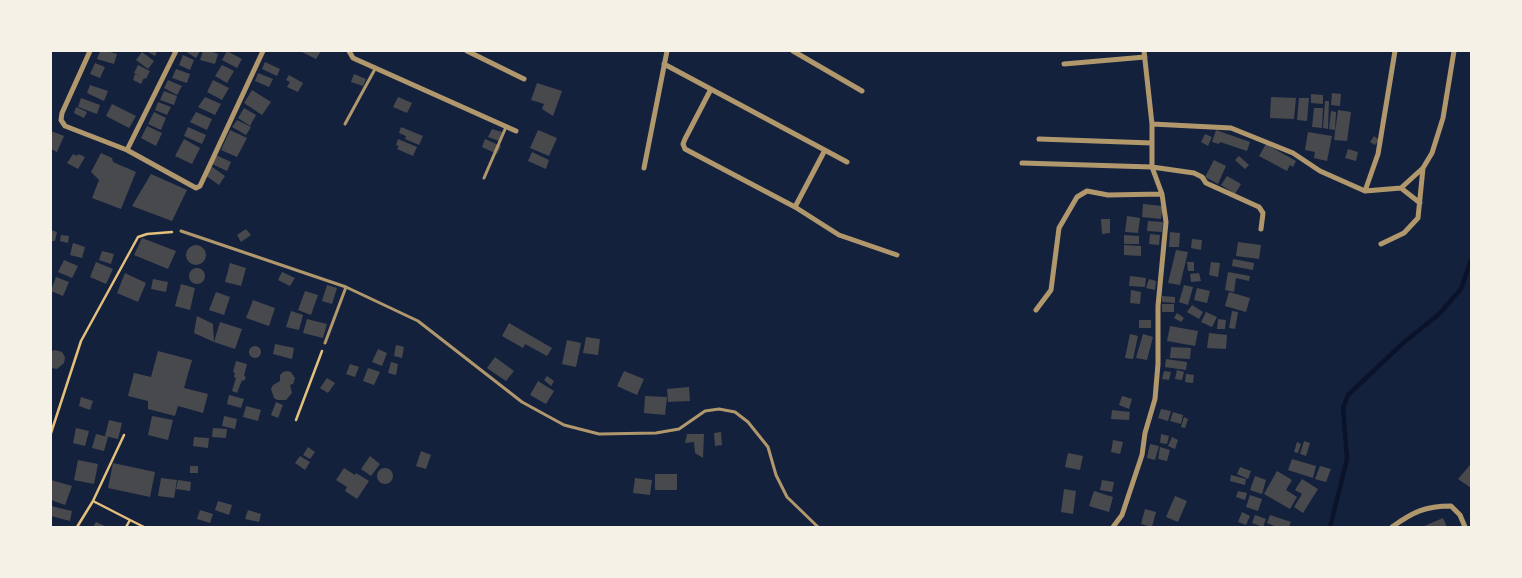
<!DOCTYPE html>
<style>
body{margin:0}
#map{position:relative;width:1522px;height:578px;overflow:hidden;background:#14213d;font-family:"Golos Text",sans-serif}
canvas{display:block}
.frame{position:absolute;inset:0;border:52px solid #f6f1e7;pointer-events:none}
</style>
<div id="map">
<canvas width="1522" height="578"></canvas>
<div class="frame"></div>
</div>
<script>
const c = document.querySelector('canvas').getContext('2d');
c.lineJoin = 'round';
function strokePath(path, color, width, dash) { c.strokeStyle = color; c.lineWidth = width; c.lineCap = dash ? 'butt' : 'round'; c.setLineDash(dash || []); c.stroke(path); }
function fillPath(path, color) { c.fillStyle = color; c.fill(path, 'evenodd'); }
const stream = new Path2D(`
 M1330 527 1347 459 1343 408 1348 395 1402 344 1439 314 1461 289 1471 260`);
const building = new Path2D(`
 M100 51H107L117 54 114 64 97 59Z
 M146 51H157L155 56Z
 M185 51H200L196 58Z
 M203 51H210L218 54 215 64 200 60Z
 M227 51 242 59 237 68 222 60Z
 M300 51H321L316 59Z
 M142 52 154 61 148 69 136 60Z
 M183 55 194 60 190 70 179 65Z
 M265 62 280 69 277 76 262 69Z
 M95 63 105 67 100 78 90 74Z
 M138 65 150 71 146 79 144 78 141 84 133 80 135 74 142 77 134 73Z
 M222 65 234 71 227 83 215 76Z
 M176 69 190 74 187 83 172 78Z
 M258 73 273 79 269 87 255 81Z
 M354 74 366 79 363 86 351 82Z
 M289 75 303 83 298 92 287 87 290 82 286 80Z
 M168 80 182 86 177 95 164 88Z
 M213 80 229 88 222 100 207 92Z
 M537 83 562 91 553 116 542 109 544 104 531 100Z
 M90 85 108 91 104 101 87 93Z
 M252 90 271 102 262 115 244 103Z
 M164 91 177 96 174 105 160 100Z
 M1332 93 1341 94 1340 106 1331 105Z
 M1311 94 1323 95V104L1311 103Z
 M205 97 221 104 215 115 198 107Z
 M398 97 412 103 407 113 393 107Z
 M1271 97 1296 98 1294 119 1270 118Z
 M81 98 100 105 97 114 78 107Z
 M1299 98H1309L1307 121 1297 120Z
 M1325 101H1329L1328 129 1323 128Z
 M158 102 171 107 167 115 155 110Z
 M112 104 136 116 129 128 106 116Z
 M76 107 87 112 84 118 74 113Z
 M244 108 256 115 250 126 238 118Z
 M1314 108H1323L1322 128 1312 127Z
 M1338 110 1351 112 1347 141 1334 140Z
 M1331 111 1336 112 1335 130 1329 129Z
 M154 112 166 118 161 130 148 124Z
 M196 112 212 119 207 130 190 122Z
 M237 120 251 127 246 135 232 127Z
 M147 126 162 133 156 146 141 138Z
 M188 127 206 135 202 144 184 136Z
 M401 127 423 136 419 145 405 139 406 136 399 133Z
 M492 129 502 132 499 141 488 137Z
 M230 130 247 138 237 157 221 150Z
 M538 130 557 138 549 156 530 148Z
 M1216 130 1250 142 1247 151 1220 142 1219 144 1212 142Z
 M51 131 64 136 57 152 51 149Z
 M1308 132 1332 136 1327 161 1314 158 1315 152 1305 150Z
 M1205 134 1212 137 1208 146 1201 142Z
 M1374 136 1379 140 1375 145 1370 142Z
 M184 139 200 148 192 164 175 156Z
 M398 139 417 147 413 156 397 149 399 146 396 145Z
 M485 139 501 146 497 154 482 147Z
 M1266 144 1296 161 1293 167 1290 165 1287 171 1259 156Z
 M1348 149 1358 152 1356 161 1345 158Z
 M532 152 549 160 546 169 528 161Z
 M101 153 112 158 113 162 136 172 121 209 92 198 99 180 91 172Z
 M73 154 77 156 78 154 85 157 78 169 67 163Z
 M216 155 231 162 227 171 212 164Z
 M1239 156 1249 165 1245 169 1235 160Z
 M1214 160 1226 166 1218 184 1205 177Z
 M211 166 225 176 219 185 205 175Z
 M151 174 187 190 172 221 132 206Z
 M1227 176 1241 184 1235 194 1221 185Z
 M1143 204 1163 206 1161 219 1142 217Z
 M1127 216 1140 218 1138 233 1125 232Z
 M1101 219H1110V233L1102 234Z
 M1148 221 1163 222 1162 232 1147 231Z
 M246 229 251 235 241 242 237 235Z
 M51 230 57 232 55 241H51Z
 M1170 232 1180 233 1179 247H1169Z
 M1150 234 1160 235 1159 245 1149 244Z
 M61 235 69 236 68 243 60 241Z
 M1124 235 1139 236V244H1124Z
 M142 238 176 251 168 269 134 255Z
 M1192 239 1202 240 1201 250 1191 248Z
 M1238 242 1261 245 1259 259 1236 256Z
 M73 243 85 247 82 258 70 255Z
 M186 255a10 10 0 1 1 20 0a10 10 0 1 1-20 0Z
 M1124 245 1141 246V256L1124 255Z
 M1176 250 1188 252 1180 285 1168 283Z
 M102 251 114 254 111 264 99 260Z
 M1233 259 1254 263 1253 270 1232 266Z
 M64 260 78 266 72 278 58 272Z
 M96 262 113 269 106 284 90 277Z
 M1187 262H1194V271H1188Z
 M1211 262 1220 263 1218 277 1209 275Z
 M230 263 246 268 241 286 225 282Z
 M189 276a8 8 0 1 1 16 0a8 8 0 1 1-16 0Z
 M282 272 295 278 290 286 278 280Z
 M1228 272 1250 276 1249 281 1236 278 1234 292 1225 290Z
 M125 273 146 283 138 302 117 293Z
 M1199 273 1201 281 1191 282 1190 274Z
 M1130 276 1146 278 1145 287 1129 286Z
 M56 277 69 282 63 296 51 291Z
 M153 279 168 282 166 292 151 289Z
 M1149 279 1156 281 1155 290 1146 288Z
 M181 284 195 288 190 310 175 306Z
 M327 285 337 288 332 304 322 301Z
 M1184 285 1193 287 1188 305 1179 302Z
 M1197 288 1210 291 1207 303 1194 300Z
 M1131 290 1141 292 1140 304 1130 303Z
 M305 291 318 295 311 315 298 310Z
 M216 292 230 297 224 315 209 310Z
 M1229 292 1250 298 1246 312 1225 306Z
 M1162 296 1175 297V303L1162 302Z
 M253 300 275 308 269 326 246 318Z
 M1162 304H1174V312H1162Z
 M1192 305 1203 312 1199 319 1187 312Z
 M291 311 303 315 299 330 286 327Z
 M1232 311 1238 312 1235 329 1229 328Z
 M1206 312 1217 317 1212 327 1201 322Z
 M1177 313 1184 318 1181 322 1174 318Z
 M197 316 213 324 214 342 194 333Z
 M307 319 327 324 323 338 303 333Z
 M1218 319 1226 320 1225 329H1217Z
 M1139 320H1151V328H1139Z
 M220 322 242 329 235 349 214 342Z
 M509 323 552 348 547 356 525 344 523 348 502 336Z
 M1170 326 1198 331 1195 346 1167 341Z
 M1209 333 1227 335 1226 349 1207 348Z
 M1130 334 1138 336 1133 359 1125 358Z
 M1143 334 1153 337 1147 360 1136 358Z
 M586 337 600 339 598 355 583 353Z
 M567 340 581 343 576 367 562 364Z
 M275 344 294 348 292 359 273 354Z
 M396 345 404 347 402 358 394 356Z
 M249 352a6 6 0 1 1 12 0a6 6 0 1 1-12 0Z
 M1171 347 1191 348 1190 359 1170 358Z
 M378 349 387 353 382 366 372 362Z
 M55 350 62 352 65 357 64 363 57 369 51 368V351Z
 M158 351 192 360 184 388 208 394 203 413 178 406 175 416 148 409V401L128 396 134 373 151 377Z
 M495 357 514 371 506 381 487 368Z
 M1166 359 1187 362 1186 370 1165 367Z
 M236 361 247 364 244 376 246 377 244 381 242 380 237 393 232 391 236 378 234 377 235 373 233 372Z
 M391 362 398 364 396 375 388 373Z
 M350 364 359 367 355 377 346 374Z
 M368 368 380 372 374 385 363 381Z
 M1177 370 1184 372 1182 380 1175 379Z
 M287 371 291 372 295 378 293 384 290 385 292 393 286 400H277L274 398 271 389 273 385 280 381V375L283 372Z
 M624 371 644 379 637 395 617 386Z
 M1164 371 1171 372 1169 380 1162 379Z
 M1186 374 1194 375 1193 383 1185 382Z
 M547 376 554 381 551 386 544 380Z
 M327 378 335 383 328 393 320 388Z
 M538 381 554 391 546 404 530 395Z
 M689 387 690 401 668 402 667 389Z
 M229 395 244 399 241 408 227 404Z
 M645 396 667 397 665 415 644 413Z
 M1122 396 1132 399 1129 409 1119 405Z
 M81 397 93 401 90 410 79 406Z
 M276 402 283 405 278 418 271 415Z
 M246 406 261 410 258 421 243 417Z
 M1161 409 1171 411 1168 421 1158 418Z
 M1112 410 1130 412 1129 420 1111 419Z
 M1173 412 1183 415 1181 424 1170 421Z
 M152 416 173 420 168 440 148 435Z
 M224 416 237 419 235 429 222 426Z
 M1184 417 1188 419 1185 428 1181 427Z
 M109 420 122 423 118 439 105 436Z
 M76 428 89 431 85 446 73 443Z
 M213 428 227 429 226 438 212 437Z
 M721 432 722 445 715 446 714 433Z
 M96 434 108 437 104 451 92 448Z
 M687 434H704L703 458 695 453 694 442 685 443Z
 M1161 434 1169 436 1167 444 1160 443Z
 M194 437 209 438 208 448 193 446Z
 M1172 437 1178 440 1175 449 1168 446Z
 M1113 440 1123 442 1120 454 1111 452Z
 M1304 441 1310 443 1306 456 1300 454Z
 M1297 442 1301 444 1298 453 1294 452Z
 M1150 444 1159 446 1155 460 1147 458Z
 M308 447 315 452 310 459 303 455Z
 M1160 447 1170 450 1167 461 1158 459Z
 M421 451 431 455 426 469 416 466Z
 M1068 453 1083 456 1080 470 1065 467Z
 M300 456 310 462 305 470 295 463Z
 M370 456 380 464 371 476 361 469Z
 M1292 459 1316 466 1313 478 1288 470Z
 M78 460 98 464 94 484 74 480Z
 M113 463 155 472 150 497 108 488Z
 M1471 464V488L1458 479Z
 M190 466H198V473H190Z
 M1320 466 1331 469 1326 482 1315 479Z
 M1240 467 1251 471 1248 479 1237 474Z
 M344 468 355 475 356 473 369 481 357 499 345 491 347 487 336 480Z
 M377 476a8 8 0 1 1 16 0a8 8 0 1 1-16 0Z
 M1277 471 1292 480 1286 490 1297 497 1290 509 1264 494Z
 M655 474H677V490H655Z
 M1231 475 1246 479 1245 485 1230 481Z
 M1255 476 1266 480 1262 494 1250 490Z
 M161 478 177 480 174 498 158 496Z
 M635 478 652 480 650 495 633 493Z
 M1302 479 1318 489 1303 513 1294 507 1302 494 1295 490Z
 M51 480 72 486 65 505 51 500Z
 M178 480 191 482 190 491 176 489Z
 M1102 480 1114 482 1112 492 1100 490Z
 M1064 489 1076 491 1073 514 1061 512Z
 M1094 491 1113 497 1109 512 1089 506Z
 M1238 491 1247 493 1245 500 1236 497Z
 M1250 495 1262 499 1258 511 1246 507Z
 M1175 496 1187 501 1178 522 1166 517Z
 M218 501 232 505 229 515 215 510Z
 M51 506 72 511 70 521 51 516Z
 M1145 509 1156 512 1152 527 1141 524Z
 M200 510 213 514 210 523 197 519Z
 M248 510 261 514 259 522 245 519Z
 M1242 512 1250 516 1246 525 1238 522Z
 M1255 515 1266 519 1263 527 1252 523Z
 M1270 515 1291 522 1289 527H1277L1267 523Z
 M1443 518 1447 527H1422Z
 M96 522 107 527H93Z`);
const path = new Path2D(`
 M296 420 322 351
 M51 433 81 341 138 237 147 234 172 232
 M93 501 130 520 126 527
 M130 520 144 527
 M77 527 93 501 124 435`);
const service = new Path2D(`
 M345 124 375 69
 M484 178 506 127
 M181 231 346 287 418 321 522 402 564 425 599 434 656 433 679 429 705 411 719 409 735 412 748 422 768 447 776 475 787 497 818 527
 M325 343 346 287`);
const minor = new Path2D(`
 M90 51 62 113 61 120 65 126 127 150 196 188 200 186 263 51
 M349 51 353 58 516 131
 M467 51 524 79
 M793 51 862 91
 M664 64 847 162
 M1064 64 1145 57
 M711 89 685 139 683 144 685 149 795 207 825 150
 M1152 124 1231 128 1293 153 1320 171 1365 191 1401 188 1423 168 1432 153 1443 118 1454 51
 M1039 139 1152 143
 M127 150 176 51
 M1022 163 1152 167 1194 173 1202 177 1206 183 1259 207 1263 213 1261 229
 M644 168 667 51
 M1401 188 1420 203
 M1365 191 1378 154 1395 51
 M795 207 839 235 897 255
 M1381 244 1404 233 1418 218 1423 168
 M1036 310 1051 290 1059 228 1077 197 1087 191 1108 195 1162 194
 M1113 527 1122 515 1142 455 1145 433 1155 399 1158 364V306L1166 222 1162 194 1152 167V124L1144 51
 M1392 527C1413 512 1425 506 1451 506L1460 515 1465 527`);
strokePath(stream, '#0b132b', 4.5);
fillPath(building, '#48494c');
strokePath(path, '#e5c07b', 2.5);
strokePath(service, '#b1986c', 3);
strokePath(minor, '#b1986c', 5);
</script>
